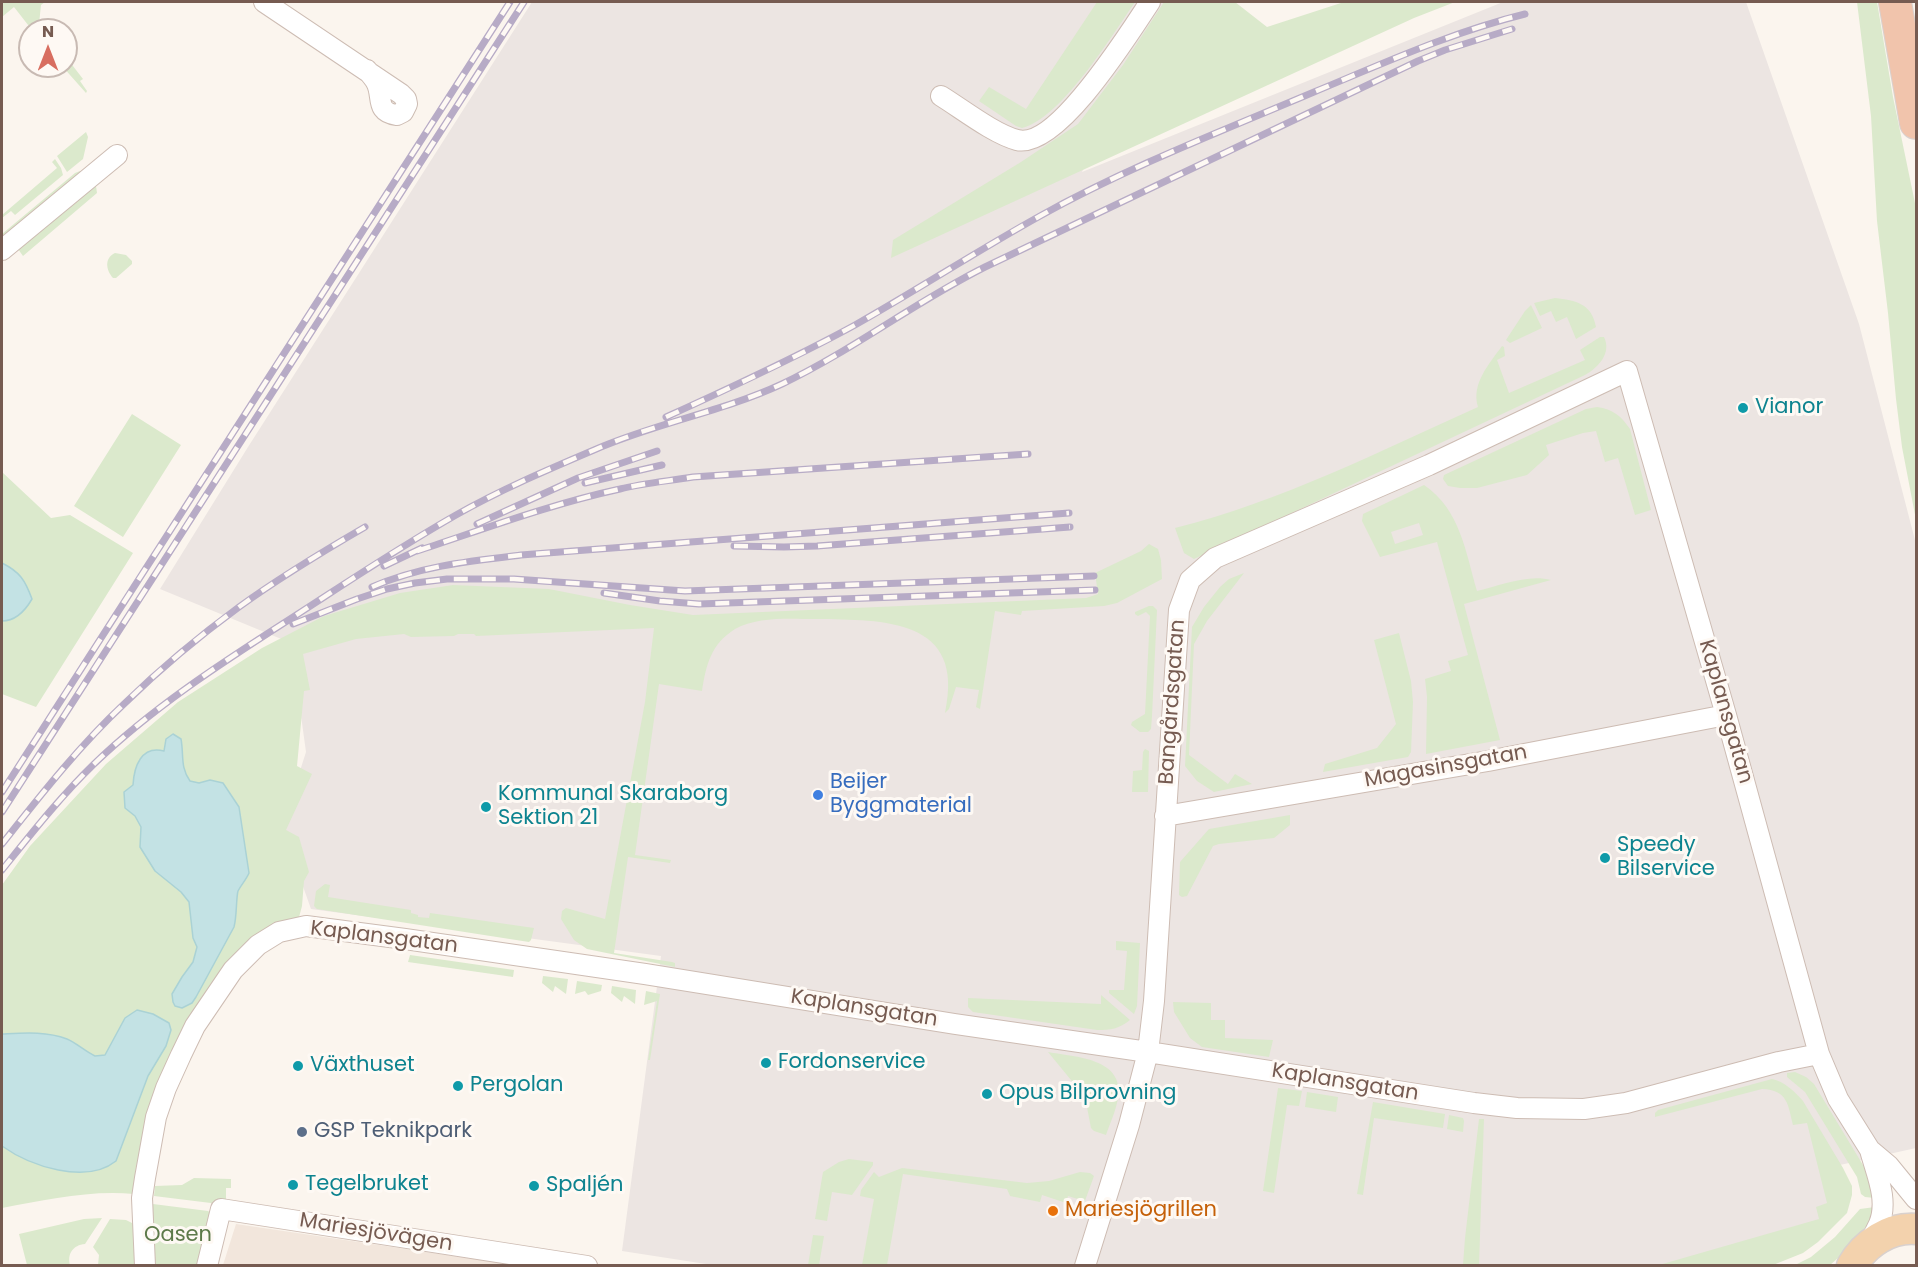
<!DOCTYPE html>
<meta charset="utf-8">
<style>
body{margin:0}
#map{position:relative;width:1918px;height:1267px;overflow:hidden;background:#fbf5ee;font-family:Poppins,sans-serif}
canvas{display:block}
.frame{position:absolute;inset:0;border:3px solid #765b51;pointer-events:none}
.north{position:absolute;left:18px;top:18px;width:60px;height:60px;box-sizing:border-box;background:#fef9f4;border:2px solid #c8bab3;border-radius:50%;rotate:0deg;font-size:16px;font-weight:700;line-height:24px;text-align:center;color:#765b51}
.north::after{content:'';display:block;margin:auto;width:21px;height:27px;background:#d86e60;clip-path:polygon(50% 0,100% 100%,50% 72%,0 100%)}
</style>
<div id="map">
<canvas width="1918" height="1267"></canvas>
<div class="frame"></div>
<div class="north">N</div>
</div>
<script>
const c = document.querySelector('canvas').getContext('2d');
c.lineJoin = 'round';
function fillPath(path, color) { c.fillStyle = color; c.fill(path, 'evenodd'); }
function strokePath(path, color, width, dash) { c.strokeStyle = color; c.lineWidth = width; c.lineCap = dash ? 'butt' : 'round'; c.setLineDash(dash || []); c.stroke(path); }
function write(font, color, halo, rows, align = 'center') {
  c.font = font + ' Poppins,sans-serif'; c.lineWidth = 6; c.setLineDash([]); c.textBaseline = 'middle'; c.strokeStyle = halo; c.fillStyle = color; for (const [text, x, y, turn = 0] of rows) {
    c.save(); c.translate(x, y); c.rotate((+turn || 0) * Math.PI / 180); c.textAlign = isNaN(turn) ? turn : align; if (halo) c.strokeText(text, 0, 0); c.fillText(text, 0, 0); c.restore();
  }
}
const residential = new Path2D(`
 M236 1224 379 1245 514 1265H223Z`);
const industrial = new Path2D(`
 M532 2H1168L1082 172 1503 2H1746L1859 324 1916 544V1148L1822 1169 1834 1216 1672 1265 719 1266 622 1251 661 956 311 909 282 827 306 752 291 643 160 589 248 447Z`);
const green = new Path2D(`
 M2 2H45L41 5 39 24 44 30H32L14 7 2 17Z
 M1097 2H1135C1113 34 1061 119 1022 128L1016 126 979 101 989 87 1026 109Z
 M1164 2H1235L1267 27 1344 2H1455L1414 18 891 258 893 240 1021 162 1078 124 1123 65Z
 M1857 2H1877L1893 97 1916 208V520L1902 447 1896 399 1888 313 1877 221 1871 116Z
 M66 57 83 79 80 81 87 91 86 93 62 66H66Z
 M86 132 88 137 83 159 67 172 57 156Z
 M55 159 61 168 63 175 15 215 11 211 2 218V215L57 168 52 162Z
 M80 171 84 172 2 245V234L75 173Z
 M96 186 97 193 23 256 18 249Z
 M115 253 126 255 132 261V264L116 278H113C106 270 104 258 115 253Z
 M1555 298C1576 300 1592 304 1596 327L1576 339 1567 317 1556 322 1551 311 1540 316 1534 303Z
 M1531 305 1542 328 1510 343 1506 340 1525 311Z
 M1600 337H1604C1612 353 1598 368 1585 375L1194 559 1184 553 1175 528C1282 501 1378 452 1478 407 1471 384 1489 364 1502 346L1504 347 1505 356 1497 360 1509 393 1585 360 1580 350Z
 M1597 407C1613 409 1621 416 1630 429L1651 510 1635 515 1618 458 1605 462 1596 431 1583 433 1546 445 1549 455 1527 475 1477 488H1460L1448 486 1443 479 1444 475 1586 409Z
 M132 414 181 445 123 537 74 506Z
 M2 472 51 518 70 515 133 553 36 707 2 694Z
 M1424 485C1460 509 1466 553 1477 591 1500 586 1527 574 1551 580L1464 604 1500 740 1426 754 1427 697 1425 679 1451 671 1448 661 1468 655 1437 542 1380 557 1362 521 1363 514ZM1419 523 1423 535 1395 544 1391 532Z
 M1149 544 1158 549 1161 560 1162 579 1117 603 1104 606 1022 611 1021 615 995 611 980 709 976 707 979 690 956 687 949 709 945 713C966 618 884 620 816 619 791 619 758 616 735 629 711 644 706 665 702 691L659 684 635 855 671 860 670 863 628 857 614 953 672 962 675 963V967L587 949 574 940 561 919 562 911 566 908 605 919 645 702 654 628 476 636 474 634H458L454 636 411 637 404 634 356 639 303 654 310 690 304 691 297 766 312 774 286 830 299 837 309 872 304 881 302 906 298 921 259 936 148 1118 136 1167 134 1194C89 1190 46 1200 2 1208V885L30 846 106 764 178 702 262 648 324 616 400 593 453 585 549 589 630 605 693 615 1086 598 1098 594 1095 573 1141 551Z
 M1244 573 1207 621 1194 644 1189 755 1228 784 1235 774 1252 784 1214 792 1197 781 1185 766 1192 627 1204 607 1220 587 1229 579Z
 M1149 606H1153L1157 610 1152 716 1151 729 1148 732H1140L1131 725 1132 722 1145 714 1150 616 1146 612 1138 616 1135 614V612Z
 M1399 633 1411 681 1413 702 1411 752 1408 757 1323 772 1325 764 1377 748 1396 724 1374 640Z
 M1145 749 1149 751 1148 792H1132L1133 771 1142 770 1143 752Z
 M1290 815V825L1274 838 1219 844 1213 846 1187 896 1182 897 1179 895 1180 862 1209 829Z
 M325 884 330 885 328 897 411 910V913L418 915V917L429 918 430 913 534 928 531 940 529 942 317 909 314 906 316 891Z
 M1116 941 1140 943 1137 1006 1134 1014 1109 993V990H1124L1127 951 1116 950Z
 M410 955 514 970 513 977 408 962Z
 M543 976 568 979 566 994 555 986 553 992 542 983Z
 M577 981 602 985 601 991 588 995 585 991 575 994Z
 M612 986 636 990 635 1004 624 996 622 1002 611 993Z
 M646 991 660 994 650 1060H648L657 1001 644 1005Z
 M1101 995 1130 1020C1119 1029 1111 1030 1097 1030L973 1012 968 1007V998L1101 1004Z
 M1173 1002 1211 1003V1020H1225V1038L1273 1040 1269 1057 1202 1047 1190 1038 1174 1012Z
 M1048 1052C1075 1057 1125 1058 1118 1098 1116 1111 1110 1123 1106 1135L1094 1131 1091 1128 1085 1097Z
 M1795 1072 1806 1077 1814 1084 1866 1170 1875 1198 1865 1197 1861 1194 1857 1177 1805 1092 1787 1077V1073Z
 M1772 1079C1784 1081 1795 1092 1803 1101L1843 1168 1852 1186V1195L1847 1213 1818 1242 1803 1253 1773 1265H1659L1819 1219 1816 1207 1827 1203 1807 1123 1793 1125C1788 1105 1788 1090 1762 1089L1655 1117V1113L1658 1110Z
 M1278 1088 1302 1091 1299 1106 1287 1105 1274 1193 1263 1191Z
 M1307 1092 1338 1097 1336 1112 1305 1107Z
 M1373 1102 1445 1114 1443 1128 1374 1118 1363 1195 1357 1194Z
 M1449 1115 1463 1118 1464 1121 1463 1132 1447 1129Z
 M1479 1119H1484L1479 1265H1463L1465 1238Z
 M849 1159 873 1162V1165L852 1195 832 1192 827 1221 815 1219 823 1172 839 1162Z
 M902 1168 1027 1183 1049 1181 1080 1172 1090 1173 1094 1176 1082 1209 1078 1208 1081 1200 1068 1196 1066 1203 1042 1195 1040 1202 1010 1196 1007 1189 903 1174 887 1265H862L874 1199 860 1196 861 1190 874 1172 879 1177Z
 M194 1178 231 1179V1188H226V1200H230V1203L219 1204 154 1196 155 1186 182 1185Z
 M153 1204 208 1211 212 1214 198 1265H150L151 1205Z
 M1875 1207 1868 1228 1853 1245 1830 1265 1793 1266 1811 1257 1835 1237 1860 1209Z
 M102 1218 85 1244C73 1245 67 1254 70 1265L66 1264V1265H27L19 1234 84 1219Z
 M110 1219 126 1220 134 1224 142 1265H98L99 1255 93 1247Z
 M813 1235 824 1236 819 1265H808Z`);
const water = new Path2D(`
 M2 563C20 572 25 580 32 599 25 611 16 621 2 621Z
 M173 734 181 739C184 755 180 767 190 781L199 783 210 780 223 783 239 807 249 873C246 880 241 885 238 891 236 898 237 916 234 927L196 997 192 1003 182 1008 175 1006 173 1002 172 994 182 977 193 962 197 947 193 938 189 902 181 892 155 871 140 847 141 827 135 816 125 808 124 792 133 785C134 767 141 745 164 751L166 739Z
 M137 1010 153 1014 169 1023 171 1030 166 1046 148 1076 116 1161C86 1185 30 1166 2 1146V1034C23 1033 46 1031 67 1039 75 1042 86 1052 95 1056L105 1055 125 1018Z`);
const minor = new Path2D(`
 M264 2 401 94 406 99 407 104 403 112 397 115C374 112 384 96 376 82 374 78 370 74 367 70
 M941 96C962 109 994 134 1017 140 1057 150 1130 32 1150 2
 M2 250 117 155
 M1165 816 1488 761 1726 715
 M1868 1244C1872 1238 1876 1231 1879 1224 1889 1200 1876 1173 1870 1150
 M145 1266 142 1198 145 1178 156 1117 166 1088 181 1055 195 1026 233 970 258 945 279 932 306 926 405 939 645 974 955 1024 1148 1052 1474 1103 1517 1108 1584 1109 1626 1103 1779 1062 1819 1054
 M207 1266 221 1209 587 1266
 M1085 1266 1129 1125 1148 1052 1154 1001 1179 610 1190 580 1215 558 1429 465 1627 371 1726 715 1819 1054 1838 1099 1870 1150 1889 1166 1916 1199`);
const primary = new Path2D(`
 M1852 1266C1865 1243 1890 1227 1916 1229`);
const trunk = new Path2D(`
 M1895 2 1916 123`);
const rail = new Path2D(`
 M666 417C730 388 793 359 855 325 917 290 977 251 1040 216 1128 167 1222 131 1314 92 1384 63 1452 32 1525 14
 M585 483 662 465
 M477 524 578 478 657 451
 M734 546 784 547 817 546 1070 527
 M417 551C484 529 551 504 620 489 644 483 669 481 693 477L1028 454
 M384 566 422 548
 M372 587C420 566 470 561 521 555L1069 513
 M604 593 660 601 699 604 1095 590
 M293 624 357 599 387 589 415 583 447 579H514L685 591 1094 576
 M2 792 510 2
 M2 812 524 2
 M2 844C40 796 79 746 124 704 160 669 198 637 239 607 279 578 322 552 365 527
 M2 870C31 834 60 797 94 764 152 708 220 664 287 621 343 585 398 548 456 515 500 490 547 470 594 450 655 423 722 412 782 384 853 350 915 302 985 267L1418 61 1445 50 1512 29`);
const markers = [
 [1743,408,6,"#0f9aa8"],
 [818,795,6,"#3f7fe0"],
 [486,807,6,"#0f9aa8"],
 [1605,858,6,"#0f9aa8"],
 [766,1063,6,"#0f9aa8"],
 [298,1066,6,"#0f9aa8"],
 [458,1086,6,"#0f9aa8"],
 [987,1094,6,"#0f9aa8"],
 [302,1132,6,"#5c6f8a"],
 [293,1185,6,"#0f9aa8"],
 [534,1186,6,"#0f9aa8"],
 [1053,1211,6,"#e8710a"]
];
const cultureNames = [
 ["Vianor",1755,408],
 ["Kommunal Skaraborg",498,795],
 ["Sektion 21",498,819],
 ["Speedy",1617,846],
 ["Bilservice",1617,870],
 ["Fordonservice",778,1063],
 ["Växthuset",310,1066],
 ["Pergolan",470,1086],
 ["Opus Bilprovning",999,1094],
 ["Tegelbruket",305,1185],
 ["Spaljén",546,1186]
];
const streetNames = [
 ["Bangårdsgatan",1173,702,-86],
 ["Kaplansgatan",1725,712,74],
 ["Magasinsgatan",1446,767,-10],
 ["Kaplansgatan",384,938,7],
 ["Kaplansgatan",864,1009,9],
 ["Kaplansgatan",1345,1083,9],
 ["Mariesjövägen",376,1233,9]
];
const shopNames = [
 ["Beijer",830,783],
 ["Byggmaterial",830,807]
];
const serviceNames = [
 ["GSP Teknikpark",314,1132]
];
const foodNames = [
 ["Mariesjögrillen",1065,1211]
];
const parkNames = [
 ["Oasen",178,1236]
];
fillPath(residential, '#f2e6dc');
fillPath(industrial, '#ece5e2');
fillPath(green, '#dbe9cc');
fillPath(water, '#c3e2e4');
strokePath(water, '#aad2d5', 1.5);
strokePath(minor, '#cdbcb3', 22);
strokePath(primary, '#d9d1ce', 33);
strokePath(trunk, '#d9d1ce', 34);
strokePath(minor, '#fff', 20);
strokePath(primary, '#f3d2ad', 30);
strokePath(trunk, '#f1c4ac', 32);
strokePath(rail, '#b7abc6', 7);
strokePath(rail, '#fef9f4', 4.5, [14]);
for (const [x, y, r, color] of markers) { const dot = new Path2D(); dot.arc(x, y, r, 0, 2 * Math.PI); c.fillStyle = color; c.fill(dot); strokePath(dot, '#fef9f4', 2); }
write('21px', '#0d838f', '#fef9f4', cultureNames, 'left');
write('21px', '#765b51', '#fef9f4', streetNames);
write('21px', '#366cbe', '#fef9f4', shopNames, 'left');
write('21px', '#4e5e75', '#fef9f4', serviceNames, 'left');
write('21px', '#c56008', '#fef9f4', foodNames, 'left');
write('21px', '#5d7a4a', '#fef9f4', parkNames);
</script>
